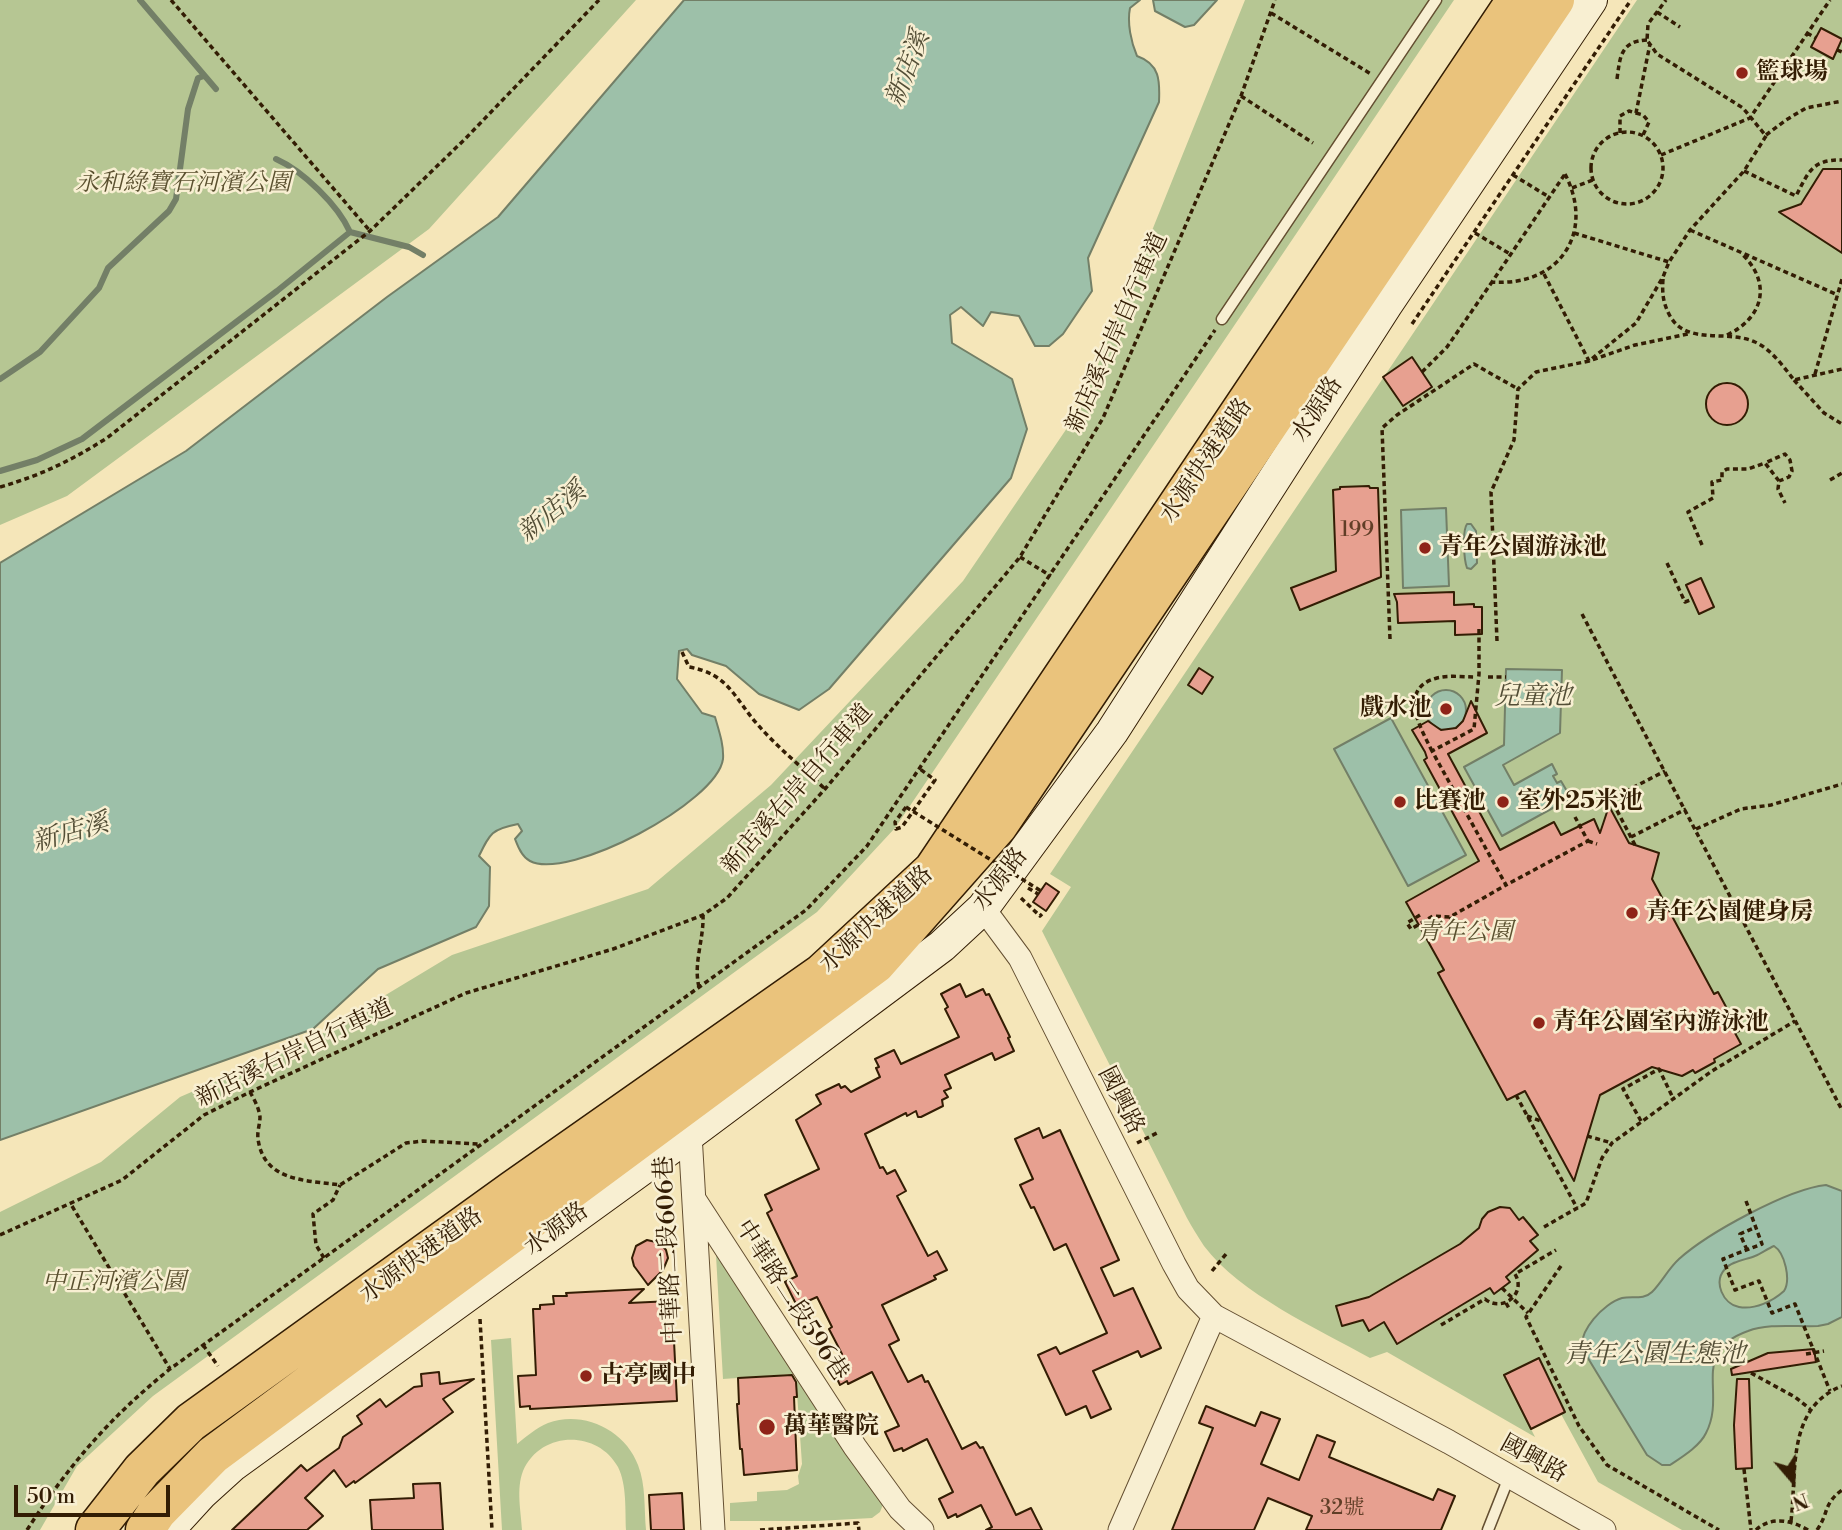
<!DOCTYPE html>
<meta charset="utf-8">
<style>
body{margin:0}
#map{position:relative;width:1842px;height:1530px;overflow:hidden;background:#f5e6b9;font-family:"Libre Bodoni",serif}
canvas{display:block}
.north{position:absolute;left:1758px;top:1446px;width:70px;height:70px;-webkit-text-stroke:5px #f8efd2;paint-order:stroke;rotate:160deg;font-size:19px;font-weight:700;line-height:28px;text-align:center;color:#331d04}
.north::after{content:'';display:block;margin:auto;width:24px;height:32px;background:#331d04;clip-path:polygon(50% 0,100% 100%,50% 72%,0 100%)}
.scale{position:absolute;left:14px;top:1485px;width:156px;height:32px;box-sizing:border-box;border:4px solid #331d04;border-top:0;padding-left:9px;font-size:21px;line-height:24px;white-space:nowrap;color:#331d04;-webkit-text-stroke:5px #f8efd2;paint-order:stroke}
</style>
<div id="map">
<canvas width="1842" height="1530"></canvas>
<div class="north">N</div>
<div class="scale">50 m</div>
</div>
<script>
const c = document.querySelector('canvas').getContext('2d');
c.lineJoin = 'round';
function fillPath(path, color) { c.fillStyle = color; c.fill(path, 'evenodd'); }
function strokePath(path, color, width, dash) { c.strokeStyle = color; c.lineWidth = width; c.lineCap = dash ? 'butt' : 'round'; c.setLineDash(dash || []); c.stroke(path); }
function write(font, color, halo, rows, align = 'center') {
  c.font = font + ' "Libre Bodoni","Noto Serif TC",serif'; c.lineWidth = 5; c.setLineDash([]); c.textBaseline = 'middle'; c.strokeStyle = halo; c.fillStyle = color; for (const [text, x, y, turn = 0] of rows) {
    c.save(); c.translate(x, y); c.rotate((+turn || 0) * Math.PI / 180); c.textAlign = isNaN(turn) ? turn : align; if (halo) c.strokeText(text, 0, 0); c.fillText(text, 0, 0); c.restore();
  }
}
const green = new Path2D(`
 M0 0H636L429 229 67 496 0 525Z
 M1245 0H1454L895 828 817 912 153 1396 77 1466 40 1530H0V1212L101 1162 180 1097 311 1040 452 955 648 889 771 785 963 581 1080 409Z
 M1637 0H1842V1530H1682L1598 1482 1561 1414 1565 1411 1539 1358 1504 1375 1535 1437 1387 1352 1370 1358C1318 1329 1240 1294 1204 1246 1198 1237 1192 1227 1187 1218L1042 931 1071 887 1050 874Z
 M716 1255 794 1374 723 1379Z
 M511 1338 517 1444C527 1436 536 1428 548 1423 583 1410 625 1430 638 1465 646 1485 644 1509 646 1530H626C625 1510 627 1485 618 1467 597 1429 540 1431 523 1471 516 1489 521 1511 522 1530H502L491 1340Z
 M796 1379 884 1502 880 1512 872 1518 817 1521H730V1503L757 1501V1492L787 1490 799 1484 798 1476 802 1464Z`);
const water = new Path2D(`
 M684 0H1140L1130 8C1127 23 1131 42 1137 56 1160 64 1160 81 1159 102L1088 258 1092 291 1063 334 1049 346H1035L1019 316 991 312 983 326 961 307 950 315 952 343 1012 379 1027 429 1011 478 829 689 799 710 759 694 726 666 692 655 687 649 679 651 677 679 702 713 715 717C719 731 724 745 723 759 717 803 568 881 530 861 522 857 518 847 515 839L522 831 518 824C492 829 490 833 479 856L490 867 489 906 476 927 378 969 313 1029 0 1140V563L186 451 387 297 498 217Z
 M1153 0H1217L1194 25 1185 27 1155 11Z
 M1446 508 1449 586 1403 588 1401 510Z
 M1467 524H1471L1476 531 1477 563 1471 569 1467 568C1464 560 1462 531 1467 524Z
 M1506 669 1562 670 1560 733 1503 765 1514 785 1552 764 1557 774 1553 776 1557 783 1561 781 1571 798 1502 836 1464 767 1504 745Z
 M1426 710a20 20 0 1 1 40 0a20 20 0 1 1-40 0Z
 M1391 718 1466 855 1408 886 1334 749Z
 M1826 1185 1842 1191V1317L1828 1324 1818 1326C1796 1327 1768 1323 1748 1331 1689 1352 1727 1393 1706 1433 1700 1446 1682 1457 1670 1465H1662L1647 1455 1583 1350C1577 1332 1604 1303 1622 1298 1632 1296 1644 1300 1652 1292 1662 1282 1668 1269 1679 1259 1708 1233 1788 1189 1826 1185ZM1774 1246C1785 1253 1791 1280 1784 1291 1773 1301 1755 1310 1739 1307 1723 1304 1713 1282 1725 1269 1732 1261 1745 1260 1755 1256 1761 1254 1767 1249 1774 1246Z`);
const stream = new Path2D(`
 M140 0 216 89
 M276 159C303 171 338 205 350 232L409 247 423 255
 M0 379 40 352 99 288 108 268 169 211 176 199 188 109 198 78 204 76
 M0 471 37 460 82 439 277 291 350 232`);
const building = new Path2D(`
 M1821 28 1842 39 1833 59 1811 47Z
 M1823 169H1842V253L1779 212 1801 204Z
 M1412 357 1432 387 1403 406 1383 377Z
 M1706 404a21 21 0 1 1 42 0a21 21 0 1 1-42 0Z
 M1369 486 1370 488H1378L1381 577 1300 610 1291 588 1336 571 1333 490 1340 489V487Z
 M1701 578 1714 607 1699 614 1686 585Z
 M1454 592V605L1474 604V607H1482V634L1455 635V621L1398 623 1397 602 1394 594Z
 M1199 668 1213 677 1202 694 1188 685Z
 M1471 701 1487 733 1448 754 1500 850 1554 822 1561 835 1594 819 1600 833 1609 806 1629 843 1659 853 1652 879 1714 994 1718 992 1739 1031 1735 1033 1741 1044 1714 1059 1715 1062 1695 1073 1693 1070 1682 1076 1652 1067 1600 1095 1574 1181 1525 1091 1507 1100 1438 973 1444 970 1406 902 1479 861 1424 760 1427 758 1425 752 1412 730 1428 721 1441 730 1456 728 1463 721Z
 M1046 883 1059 892 1046 911 1033 902Z
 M960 984 966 997 983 989 986 995 989 994 1010 1037 1008 1038 1014 1051 995 1060 992 1053 945 1075 951 1088 944 1091 948 1097 942 1100 943 1106 921 1117H918L916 1111 907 1116 906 1113 865 1134 880 1168 883 1167 887 1174 895 1170 906 1191 897 1196 928 1256 937 1251 947 1270 934 1276 936 1279 882 1305 899 1340 889 1345 908 1382 922 1375 925 1382 928 1381 962 1449 976 1442 980 1448 983 1447 1016 1515 1031 1508 1042 1530H986L992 1527 981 1505 957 1517 956 1514 948 1518 939 1499 953 1492 927 1439 903 1451 902 1448 894 1451 885 1432 899 1426 872 1372 848 1384 847 1381 840 1385 831 1366 842 1361 839 1356 842 1354 829 1329 832 1327 817 1297 797 1306 785 1282 797 1276 767 1213 772 1210 765 1195 819 1169 796 1120 821 1104 816 1095 839 1084 841 1088 845 1086 851 1092 880 1077 876 1068 879 1067 875 1059 894 1050 901 1064 959 1037 945 1009 948 1007 941 994Z
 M1039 1128 1043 1138 1060 1130 1119 1260 1101 1268 1114 1296 1133 1288 1161 1348 1141 1357 1138 1351 1093 1371 1111 1409 1091 1418 1086 1406 1066 1415 1038 1355 1056 1347 1060 1354 1107 1333 1066 1244 1054 1250 1034 1207 1031 1208 1020 1185 1033 1179 1015 1139Z
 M1500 1207 1510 1208 1519 1220 1523 1217 1538 1235 1530 1241 1538 1250 1506 1277 1510 1282 1494 1294 1490 1288 1397 1344 1384 1322 1369 1331 1363 1320 1342 1326 1336 1306 1369 1297 1460 1244 1479 1228 1482 1219 1488 1212Z
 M647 1240 660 1243 666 1250 668 1258 663 1270 648 1285 634 1266 632 1258 636 1246Z
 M644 1289 629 1303 672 1301 677 1401 530 1409V1406L520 1407 518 1376 536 1375 533 1309H540V1305L554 1304 553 1296H567L566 1293Z
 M1814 1349 1816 1362 1732 1375 1731 1369 1768 1353Z
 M1539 1358 1565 1412 1531 1429 1504 1375Z
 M439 1372 440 1384 474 1379 443 1399 453 1412 355 1483 354 1481 346 1487 334 1470 305 1498 323 1516 307 1530H232L301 1465 307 1471 339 1448 343 1437 362 1424 357 1416 380 1399 386 1407 414 1387 422 1386 421 1374Z
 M792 1375 796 1382 797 1397H794L797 1470 744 1475 742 1449H740L737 1404H739L738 1378Z
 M1737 1379H1749L1752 1468 1736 1469 1734 1425Z
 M1206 1406 1255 1426 1261 1412 1280 1419 1261 1464 1299 1480 1317 1435 1335 1442 1329 1457 1433 1500 1438 1489 1455 1496 1441 1530H1306L1312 1516 1268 1498 1254 1530H1172L1213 1428 1199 1423Z
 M440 1483 443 1530H372L370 1500 414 1498 413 1484Z
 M682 1493 684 1530H651L649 1495Z`);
const path = new Path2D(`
 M171 0 370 231
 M1657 12 1680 27
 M1271 13 1371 74
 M1807 33 1816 38
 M1837 50 1842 52
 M1617 79C1620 58 1620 41 1647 40
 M1241 96 1313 143
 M1636 113 1643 115 1649 122 1643 135
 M1591 168a36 36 0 1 1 72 0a36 36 0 1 1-72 0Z
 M1620 133V116L1629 111 1636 113 1650 44
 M1766 135 1786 120 1806 108 1842 101
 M1661 155 1750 118 1830 0
 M1744 171 1796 196C1808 173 1812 159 1842 160
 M1565 174C1596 234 1558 287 1492 282Z
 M1513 175 1549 197
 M1572 188 1593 180
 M1690 230 1838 295
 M1475 233 1510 254
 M1574 233 1669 262
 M1544 274 1589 361 1635 345 1688 334
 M1663 279C1662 294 1663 303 1670 316 1687 346 1727 329 1755 342 1771 349 1783 366 1794 380L1842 369
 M1412 324 1631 0
 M1727 335C1763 318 1772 284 1743 255
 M1422 372 1447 347 1492 282
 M1815 374 1842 279
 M1794 380 1824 413 1842 424
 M1830 480 1842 473
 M1779 481 1765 463 1785 454 1790 460 1792 471 1789 477 1779 481 1778 489 1785 503
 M0 487C42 475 70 461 107 438L370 231 465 139 599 0
 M1702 545 1688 512 1713 498 1712 482 1722 480V472L1727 469H1748L1765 463
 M1020 557 1051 576
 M1667 563 1685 602 1693 599
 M1582 614 1842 1110
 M1479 629V674L1474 729 1432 751 1506 885 1588 841 1575 817
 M1390 639 1382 428 1397 415 1474 364 1518 389
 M1497 641 1491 492 1514 440 1518 389 1536 372 1589 361 1636 323 1663 277 1669 262 1690 230 1744 171 1766 136 1743 108 1657 54 1647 40 1648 24 1666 0
 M682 652 689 667C729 674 734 698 758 725 778 748 803 768 825 789
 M1488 677H1506
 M1432 751C1421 729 1397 688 1437 678 1449 675 1463 677 1475 677
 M906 807 895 822 896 829 902 827 935 780 920 769
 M1696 829 1741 809 1771 805 1842 784
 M1631 837 1686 809
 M1588 841 1597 844
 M1635 845 1611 799 1665 771
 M1028 888 1038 894
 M1021 898 1040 916 1042 914
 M1420 915 1407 923 1411 929 1433 916 1450 917 1506 885
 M1450 917 1454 925
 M699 987C693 964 704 939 703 915
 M250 1092C254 1099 259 1108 260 1117 260 1124 257 1131 258 1139 264 1182 306 1180 340 1185L406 1143 423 1141 479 1144
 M1516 1095 1577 1208
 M1527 1116 1541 1121
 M1641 1121 1623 1089 1659 1069 1673 1098
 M1587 1136 1612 1143
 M1137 1143 1157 1133
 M1746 1201 1762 1244 1723 1259 1735 1290 1759 1281 1772 1313 1795 1304 1830 1391
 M72 1206 170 1369
 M1544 1227 1586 1203 1602 1158 1612 1143 1712 1071 1795 1021
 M0 1235 122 1180 204 1115 250 1092 466 993 613 949 703 915 727 898 825 789 1020 557 1103 418 1241 96 1275 0
 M1747 1250 1740 1234 1756 1227
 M324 1258 316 1245 313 1214 333 1200 340 1185
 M1561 1266 1526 1317 1579 1426 1607 1465 1719 1530
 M1212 1271 1226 1254
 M1502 1288 1528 1313
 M1506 1303 1510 1310
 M480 1319 492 1530
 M1441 1325 1485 1299C1502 1313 1527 1294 1515 1274L1556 1250
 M203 1345 218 1366
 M1806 1354 1824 1351
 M1751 1373 1795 1397 1810 1409
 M1744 1469 1751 1530
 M1791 1521C1797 1472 1786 1408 1842 1386
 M27 1530C69 1465 109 1418 170 1369L806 910 867 846 1215 330
 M760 1530 858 1523 859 1530
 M1756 1530C1771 1516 1791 1520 1808 1530
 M1817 1530C1829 1513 1823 1504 1842 1490`);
const lane = new Path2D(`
 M1222 319 1436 0
 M1488 1530 1509 1477`);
const street = new Path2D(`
 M983 908 1020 958 1174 1264 1188 1289 1214 1316 1449 1442 1604 1530
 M690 1134 713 1530
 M694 1199 855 1447 900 1509 922 1530
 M1120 1530 1214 1316`);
const secondary = new Path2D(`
 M168 1530 201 1494 233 1465 690 1134 942 946 983 908 1112 732 1386 305 1591 0`);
const highway = new Path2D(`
 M95 1530 142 1470 191 1422 513 1190 822 973 933 870 1516 0
 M145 1530 157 1512 213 1455 876 964 998 826 1555 0`);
const pathBridge = new Path2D(`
 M906 807 1041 891`);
const markers = [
 [1742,73,7,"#8f2418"],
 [1425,548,7,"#8f2418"],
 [1446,709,7,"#8f2418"],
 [1400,802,7,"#8f2418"],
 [1503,802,7,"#8f2418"],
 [1632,913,7,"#8f2418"],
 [1539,1023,7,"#8f2418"],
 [586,1376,7,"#8f2418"],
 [767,1427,9,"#8f2418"]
];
const numberNames = [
 ["199",1357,531],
 ["32號",1342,1509]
];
const poiNames = [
 ["籃球場",1756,73],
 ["青年公園游泳池",1439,548],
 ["戲水池",1432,709,"right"],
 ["比賽池",1414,802],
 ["室外25米池",1517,802],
 ["青年公園健身房",1646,913],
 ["青年公園室內游泳池",1553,1023],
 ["古亭國中",600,1376],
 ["萬華醫院",783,1427]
];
const parkNames = [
 ["永和綠寶石河濱公園",183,184],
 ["青年公園",1465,933],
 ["中正河濱公園",114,1283]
];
const streetNames = [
 ["新店溪右岸自行車道",1118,333,-66],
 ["水源路",1318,410,-57],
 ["水源快速道路",1207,461,-56],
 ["新店溪右岸自行車道",798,790,-49],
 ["水源路",1001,880,-52],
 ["水源快速道路",877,920,-43],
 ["新店溪右岸自行車道",295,1054,-26],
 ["國興路",1120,1101,63],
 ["水源路",557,1230,-36],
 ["中華路二段606巷",670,1250,-93],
 ["水源快速道路",422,1256,-36],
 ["中華路二段596巷",791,1301,57],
 ["國興路",1533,1460,29]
];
const waterNames = [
 ["新店溪",909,69,-69],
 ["新店溪",553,513,-39],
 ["兒童池",1533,698],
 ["新店溪",71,834,-16],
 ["青年公園生態池",1655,1356]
];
fillPath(green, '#b6c693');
fillPath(water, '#9dc0a9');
strokePath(water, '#737f67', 2);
strokePath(stream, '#737f67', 6);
fillPath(building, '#e7a090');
strokePath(building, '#331d04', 2);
strokePath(lane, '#644f31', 13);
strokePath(street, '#644f31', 25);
strokePath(secondary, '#331d04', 34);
strokePath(highway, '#331d04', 41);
strokePath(path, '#331d04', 3.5, [5, 3.5]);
strokePath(lane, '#f8efd2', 10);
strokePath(street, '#f8efd2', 23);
strokePath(secondary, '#f8efd2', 32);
strokePath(highway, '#eac37c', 38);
strokePath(pathBridge, '#331d04', 3.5, [5, 3.5]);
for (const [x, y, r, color] of markers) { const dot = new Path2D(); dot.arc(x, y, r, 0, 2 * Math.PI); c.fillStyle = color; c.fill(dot); strokePath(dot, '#f8efd2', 2.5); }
write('21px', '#603e27', null, numberNames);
write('bold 24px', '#331d04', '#f8efd2', poiNames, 'left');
write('italic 24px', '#5a502f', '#f8efd2', parkNames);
write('24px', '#331d04', '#f8efd2', streetNames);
write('italic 26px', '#534e36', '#f8efd2', waterNames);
</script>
